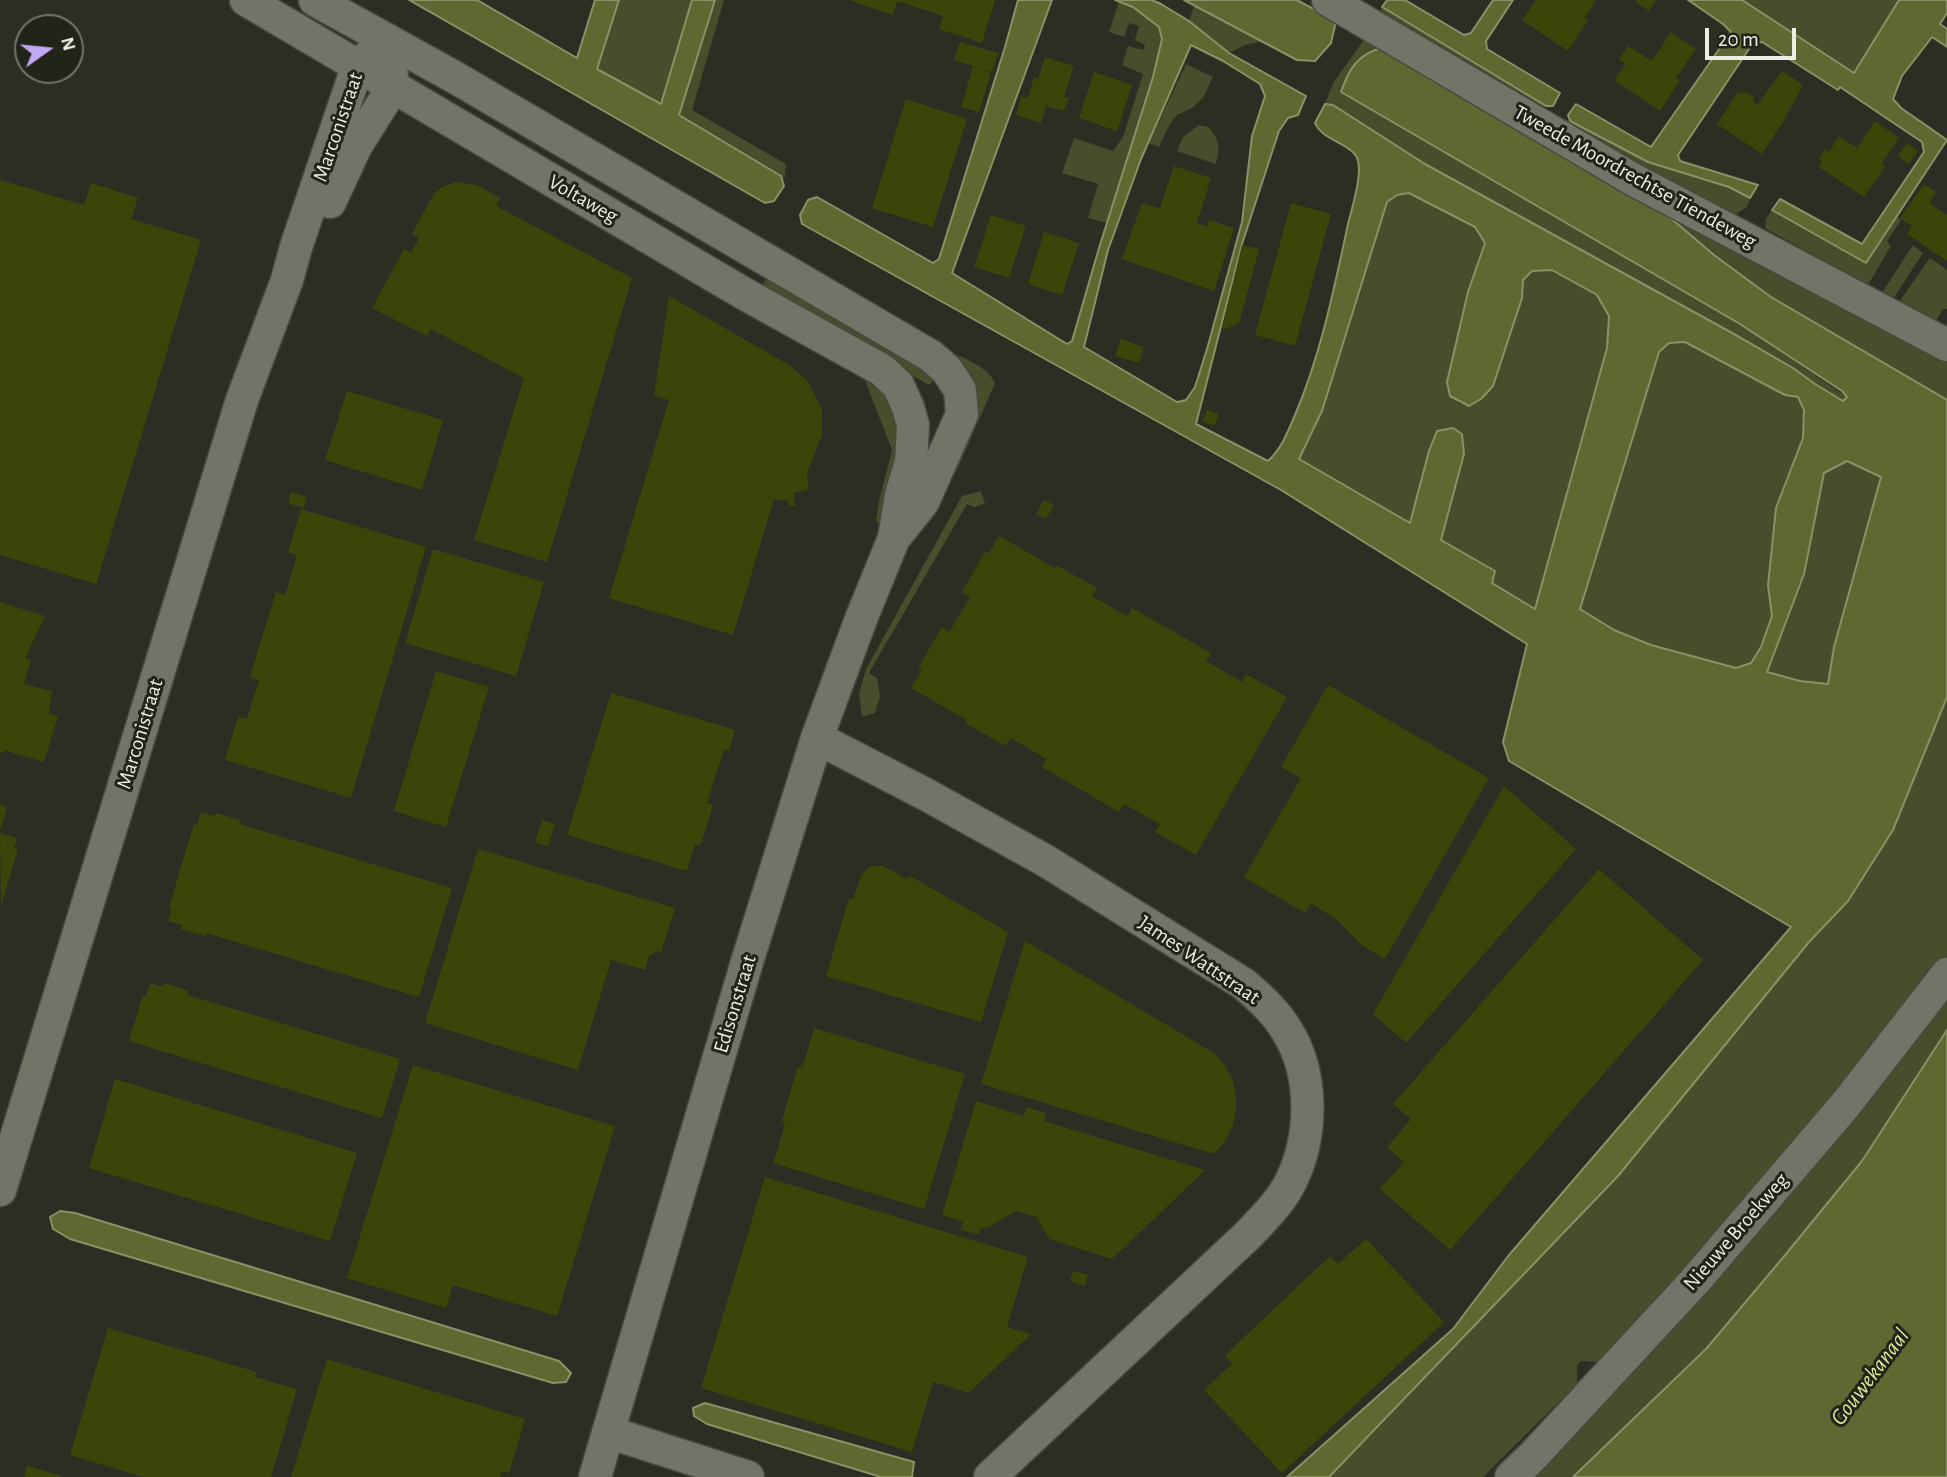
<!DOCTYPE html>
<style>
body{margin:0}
#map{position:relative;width:1947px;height:1477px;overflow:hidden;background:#2b2e23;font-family:"Alegreya Sans",sans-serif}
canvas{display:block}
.north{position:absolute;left:14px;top:14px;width:70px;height:70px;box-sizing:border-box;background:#212419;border:2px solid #72756b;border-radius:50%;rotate:75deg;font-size:19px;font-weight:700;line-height:28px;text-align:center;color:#eceee6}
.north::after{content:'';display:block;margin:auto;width:24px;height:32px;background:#c0a8f3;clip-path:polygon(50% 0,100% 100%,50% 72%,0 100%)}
.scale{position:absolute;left:1705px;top:28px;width:91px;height:32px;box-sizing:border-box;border:4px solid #eceee6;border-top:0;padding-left:9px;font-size:21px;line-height:24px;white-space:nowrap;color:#eceee6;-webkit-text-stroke:5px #212419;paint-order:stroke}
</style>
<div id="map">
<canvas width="1947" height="1477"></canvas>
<div class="north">N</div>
<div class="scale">20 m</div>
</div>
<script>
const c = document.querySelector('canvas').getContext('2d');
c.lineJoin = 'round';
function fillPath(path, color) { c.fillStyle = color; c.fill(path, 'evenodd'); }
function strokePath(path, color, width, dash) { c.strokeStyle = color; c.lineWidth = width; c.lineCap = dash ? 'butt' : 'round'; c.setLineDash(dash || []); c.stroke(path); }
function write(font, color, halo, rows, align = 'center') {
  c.font = font + ' "Alegreya Sans",sans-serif'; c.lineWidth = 6; c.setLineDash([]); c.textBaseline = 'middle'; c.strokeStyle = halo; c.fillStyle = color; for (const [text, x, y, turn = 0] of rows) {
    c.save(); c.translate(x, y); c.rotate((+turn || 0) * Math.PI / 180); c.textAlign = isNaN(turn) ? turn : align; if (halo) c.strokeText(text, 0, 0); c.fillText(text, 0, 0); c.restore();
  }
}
const green = new Path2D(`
 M619 0H692L662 104 597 69Z
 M715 0H724L692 110 786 164 785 176 782 180 781 176 679 115Z
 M1742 0H1899L1854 74Z
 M1119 2 1133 7 1159 27 1162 38 1153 77 1107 223 1088 218 1098 184 1062 173 1074 138 1113 151 1123 137 1143 74 1122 65 1128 46 1143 50 1145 45 1135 40 1139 26 1129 23 1124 37 1109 32Z
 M1194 6 1263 41 1245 45 1229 53 1189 21Z
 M1382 7 1546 106 1536 111 1380 16Z
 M1366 37 1947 358V400L1771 297 1714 255 1660 209 1381 49C1356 55 1348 69 1341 93L1740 324 1847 397 1844 401 1814 384 1793 368 1734 334 1425 164 1333 105 1325 104 1333 83Z
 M1186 64 1213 77 1203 98 1192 108 1177 115 1170 124 1159 147 1149 143Z
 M1570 121 1648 162 1729 187 1750 198 1747 207 1735 215 1657 178 1569 128Z
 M1199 125 1208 127C1220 138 1220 149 1216 164L1177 151 1183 137Z
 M1409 193 1475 227 1485 243 1458 331 1459 403 1469 405 1481 399 1493 386 1522 298 1523 280 1532 271 1552 270 1597 296 1609 316 1607 348 1535 609 1492 583 1495 570 1440 540 1464 454 1461 434 1453 428 1437 431 1429 451 1410 524 1298 460 1322 411 1387 202 1397 195Z
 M1772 210 1866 263 1896 216 1901 220 1887 241 1891 246 1868 285 1765 228 1766 219Z
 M1913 245 1923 253 1893 299 1882 293Z
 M1930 258 1947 270V309H1943L1936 321 1899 302Z
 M770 273 922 367 933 380 931 384H927L764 291 762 286Z
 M1685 342 1785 395 1798 397 1804 410 1803 438 1776 508 1768 585 1772 616 1761 647 1751 664 1736 668 1651 645 1614 630 1579 609 1659 352 1669 343Z
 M941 347C957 356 988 365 995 383L957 470 919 535 917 534 973 384C967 366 955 358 941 347Z
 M861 370 870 372 898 413 896 478 879 524 876 521 879 501 892 450Z
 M1847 461 1881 476 1834 647 1828 684 1800 681 1767 672 1804 574 1824 473Z
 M981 491 985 504 974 507 967 504 869 673 877 678 880 696 875 713 862 717 859 694 866 669 962 496Z
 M1947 697V959L1786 1156 1601 1362 1581 1361 1577 1365V1384L1483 1477H1329L1618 1176 1809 942 1848 901 1893 830Z
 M1947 991V1030L1862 1161 1706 1349 1573 1477H1510Z`);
const water = new Path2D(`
 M409 0H477L577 58 595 0H619L597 69 661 104 692 0H715L679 115 781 176 784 186 774 201 765 203Z
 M1018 0H1052L952 273 1067 344 1072 341 1099 248 1153 77 1162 39 1159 27 1133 7 1115 0H1152L1161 4 1189 21 1229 53 1306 96 1298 115 1288 118 1279 131 1242 244 1196 424 1268 461C1282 448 1287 433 1295 415 1321 354 1334 289 1348 224 1352 208 1362 176 1358 161 1355 144 1322 141 1315 123L1325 104 1333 105 1425 164 1734 334 1793 368 1815 384 1843 401 1847 397 1842 391 1740 324 1341 92C1349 69 1357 55 1381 48L1660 209 1714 255 1771 297 1947 400V697L1893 830 1848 901 1809 942 1618 1176 1329 1477H1287L1453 1329 1509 1255 1791 927 1509 761 1503 742 1527 644 1281 490 802 224 800 215 808 200 817 197 933 263 939 259 1005 47ZM1191 45 1223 61 1260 84 1265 96 1252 136 1242 222 1207 349 1195 387 1186 400 1177 402 1084 347 1108 250 1141 159ZM1409 193 1475 227 1485 243 1468 292 1447 382 1450 396 1469 406 1481 399 1493 386 1522 298 1523 280 1532 271 1552 270 1597 295 1609 316 1607 348 1535 609 1492 583 1495 571 1441 540 1464 454 1462 434 1453 428 1437 431 1429 451 1410 523 1299 459 1322 411 1387 202 1397 195ZM1685 342 1785 395 1798 397 1804 410 1803 438 1776 508 1768 585 1772 616 1761 647 1751 663 1736 668 1651 645 1614 630 1580 609 1659 352 1669 343ZM1847 461 1881 477 1834 647 1828 684 1800 681 1767 672 1804 574 1824 473Z
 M1184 0H1297L1336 21 1331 43 1315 61 1297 60Z
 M1387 0H1405L1464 35 1471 33 1493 0H1513L1486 41 1487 49 1560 93 1553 106H1546L1382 7Z
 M1688 0H1742L1854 73 1899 0H1947V13L1940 24 1947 29V47L1932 37 1902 76 1893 99 1901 108 1947 140 1866 263 1772 210 1780 199 1862 244 1924 152 1922 142 1840 87 1838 90 1762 42 1753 43 1678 155 1680 161 1758 185 1750 198 1729 187 1648 162 1570 121 1568 115 1576 104 1651 147 1731 32 1723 24Z
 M1947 1030V1477H1573L1706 1349 1781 1260 1862 1161Z
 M60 1211 75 1213 559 1361 571 1373 566 1382 553 1383 70 1239 53 1229 50 1217Z
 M705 1403 914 1462 912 1477H881L707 1424 694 1416 693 1408Z`);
const building = new Path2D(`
 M849 0H995L982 43 939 29 943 16 897 1 893 15Z
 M1536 0H1596L1584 18 1588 20 1568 51 1522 20Z
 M1637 0H1656L1649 11 1636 2Z
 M1671 32 1696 49 1676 78 1680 80 1660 111 1614 80 1626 64 1619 59 1628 46 1652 61Z
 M960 42 998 53 992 72 981 69 991 73 979 112 961 107 973 66 954 60Z
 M1045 57 1074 66 1064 97 1069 98 1064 111 1046 106 1041 123 1016 115 1021 96 1028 98 1034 77 1038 79Z
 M1782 71 1803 85 1783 122 1762 154 1717 124 1738 92 1742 94 1746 92 1754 97 1753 102 1757 105Z
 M1094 72 1132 85 1117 131 1079 118Z
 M906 99 967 119 933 227 872 208Z
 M1875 121 1899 138 1881 164 1885 167 1864 197 1819 167 1822 161 1819 159 1825 149 1829 152 1839 136 1857 148Z
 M1907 143 1918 151 1909 164 1900 158 1899 154Z
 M1174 166 1211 178 1197 223 1207 227 1209 220 1234 228 1214 291 1122 259 1142 203 1160 208Z
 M0 180 84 205 91 183 138 198 131 219 201 240 96 584 0 555Z
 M456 182 477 185 500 198 496 206 632 278 547 562 474 540 524 378 431 329 427 336 372 308 404 249 411 253 419 238 412 234 433 195 442 187Z
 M1924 184 1936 192 1929 203 1947 215V261L1907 234 1912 226 1900 218Z
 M1291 203 1331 214 1295 346 1255 335Z
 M991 215 1026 226 1009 278 974 267Z
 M1044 232 1079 243 1062 295 1028 284Z
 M1242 245 1259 249 1239 323 1226 329 1222 328Z
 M669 296 789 365 807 380 822 409V435L807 473 809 489 794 493 795 506 789 507V501L774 499 733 635 609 598 669 400 654 396Z
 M1121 339 1144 347 1139 363 1115 356Z
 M347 391 443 420 422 490 325 460Z
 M1207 410 1219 414 1214 426 1202 421Z
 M291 492 307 497 303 508 288 503Z
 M1044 500 1054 505 1046 519 1036 514Z
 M301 509 426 547 351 798 225 760 238 717 247 719 259 680 250 677 276 592 285 595 297 555 288 552Z
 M999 536 1055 568 1056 565 1097 588 1092 596 1127 616 1132 608 1211 653 1206 661 1242 682 1246 674 1287 697 1196 855 1155 832 1160 824 1124 804 1119 812 1042 767 1046 759 1028 748 1010 738 1006 746 965 723 967 720 911 688 922 670 918 668 942 627 949 632 960 614 970 597 962 592 985 552 989 553Z
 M433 549 544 582 516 676 405 643Z
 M0 602 45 616 25 658 31 660 24 684 52 691 49 713 58 716 44 762 4 750V753L0 752Z
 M436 671 489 687 446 827 394 811Z
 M1328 685 1489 778 1385 959 1363 946 1337 920 1311 903 1305 913 1244 877 1301 778 1281 767Z
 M611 693 735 730 729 751 724 749 707 803 713 805 707 825 700 846 695 844 687 871 567 835Z
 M1504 786 1576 849 1406 1043 1373 1014Z
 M0 805 7 807 1 828H0Z
 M201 812 215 816 216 813 241 820 240 824 246 826 452 888 419 997 213 935 206 933V936L181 929 182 925 168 921 172 909 169 908 181 866 194 824 197 825Z
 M542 820 555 824 548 846 535 842Z
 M0 833 17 838 14 848 18 849 1 907Z
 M478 849 675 908 661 953 658 951 649 956 645 970 611 960 578 1070 425 1023Z
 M871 866H883L907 879 910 876 1008 932 981 1022 826 976 849 898 853 899 862 874Z
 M1599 869 1703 960 1450 1250 1380 1189 1404 1162 1387 1147 1411 1119 1393 1104Z
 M1025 941 1214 1053 1225 1066 1232 1079 1236 1095V1111L1232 1128 1225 1141 1214 1154 981 1084Z
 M150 983 163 987 164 983 189 991 188 995 194 997 400 1059 382 1118 129 1041 143 995 146 996Z
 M814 1028 965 1074 924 1209 773 1163 785 1125 782 1120 797 1069 803 1066Z
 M413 1065 615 1126 557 1316 453 1285 446 1308 347 1278Z
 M115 1079 357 1153 330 1241 89 1168Z
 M976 1101 1024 1116 1026 1107 1046 1113 1044 1121 1205 1170 1112 1259 1049 1239 1037 1217 1016 1211 987 1228 982 1227 978 1235 960 1229 964 1222 942 1215Z
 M765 1177 1028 1257 1007 1327 1031 1334 969 1393 933 1382 912 1452 701 1388Z
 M1366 1239 1444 1322 1282 1473 1204 1390 1232 1364 1225 1355 1330 1256 1338 1264Z
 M1073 1271 1088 1275 1085 1286 1070 1281Z
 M108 1328 257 1372 255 1377 297 1389 271 1477H143L70 1455Z
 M327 1359 525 1419 509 1473 502 1471 500 1477H291Z
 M27 1466 62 1476V1477H24Z`);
const minor = new Path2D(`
 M246 0 743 293 882 370 898 385 908 407 913 425 911 462 901 495 894 538 861 619 817 738 747 962 595 1477
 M315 0 456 78 931 356 947 370 960 390 962 414 923 502 895 537
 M1328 0 1634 180 1947 345
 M330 202 356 146 393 87 391 68
 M817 738 927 795 1046 861 1244 984C1260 998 1276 1012 1287 1031 1314 1074 1313 1136 1291 1181 1281 1202 1263 1219 1248 1235L990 1477
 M0 1190 242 400 287 280 296 247 358 65 388 40
 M608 1432 748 1477
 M1511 1477 1533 1456 1694 1282 1846 1104 1947 974`);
const streetNames = [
 ["Marconistraat",338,127,-71],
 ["Tweede Moordrechtse Tiendeweg",1635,177,29],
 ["Voltaweg",583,199,30],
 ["Marconistraat",140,734,-73],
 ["James Wattstraat",1199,960,34],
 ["Edisonstraat",735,1004,-73],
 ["Nieuwe Broekweg",1736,1232,-49]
];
const waterNames = [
 ["Gouwekanaal",1870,1377,-53]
];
fillPath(green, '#464e2b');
fillPath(water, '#5e6931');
strokePath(water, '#899167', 2);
fillPath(building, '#3c4509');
strokePath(minor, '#474a40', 35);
strokePath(minor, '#717568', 32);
write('21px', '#eceee6', '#212419', streetNames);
write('italic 23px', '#d7ea94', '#212419', waterNames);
</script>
